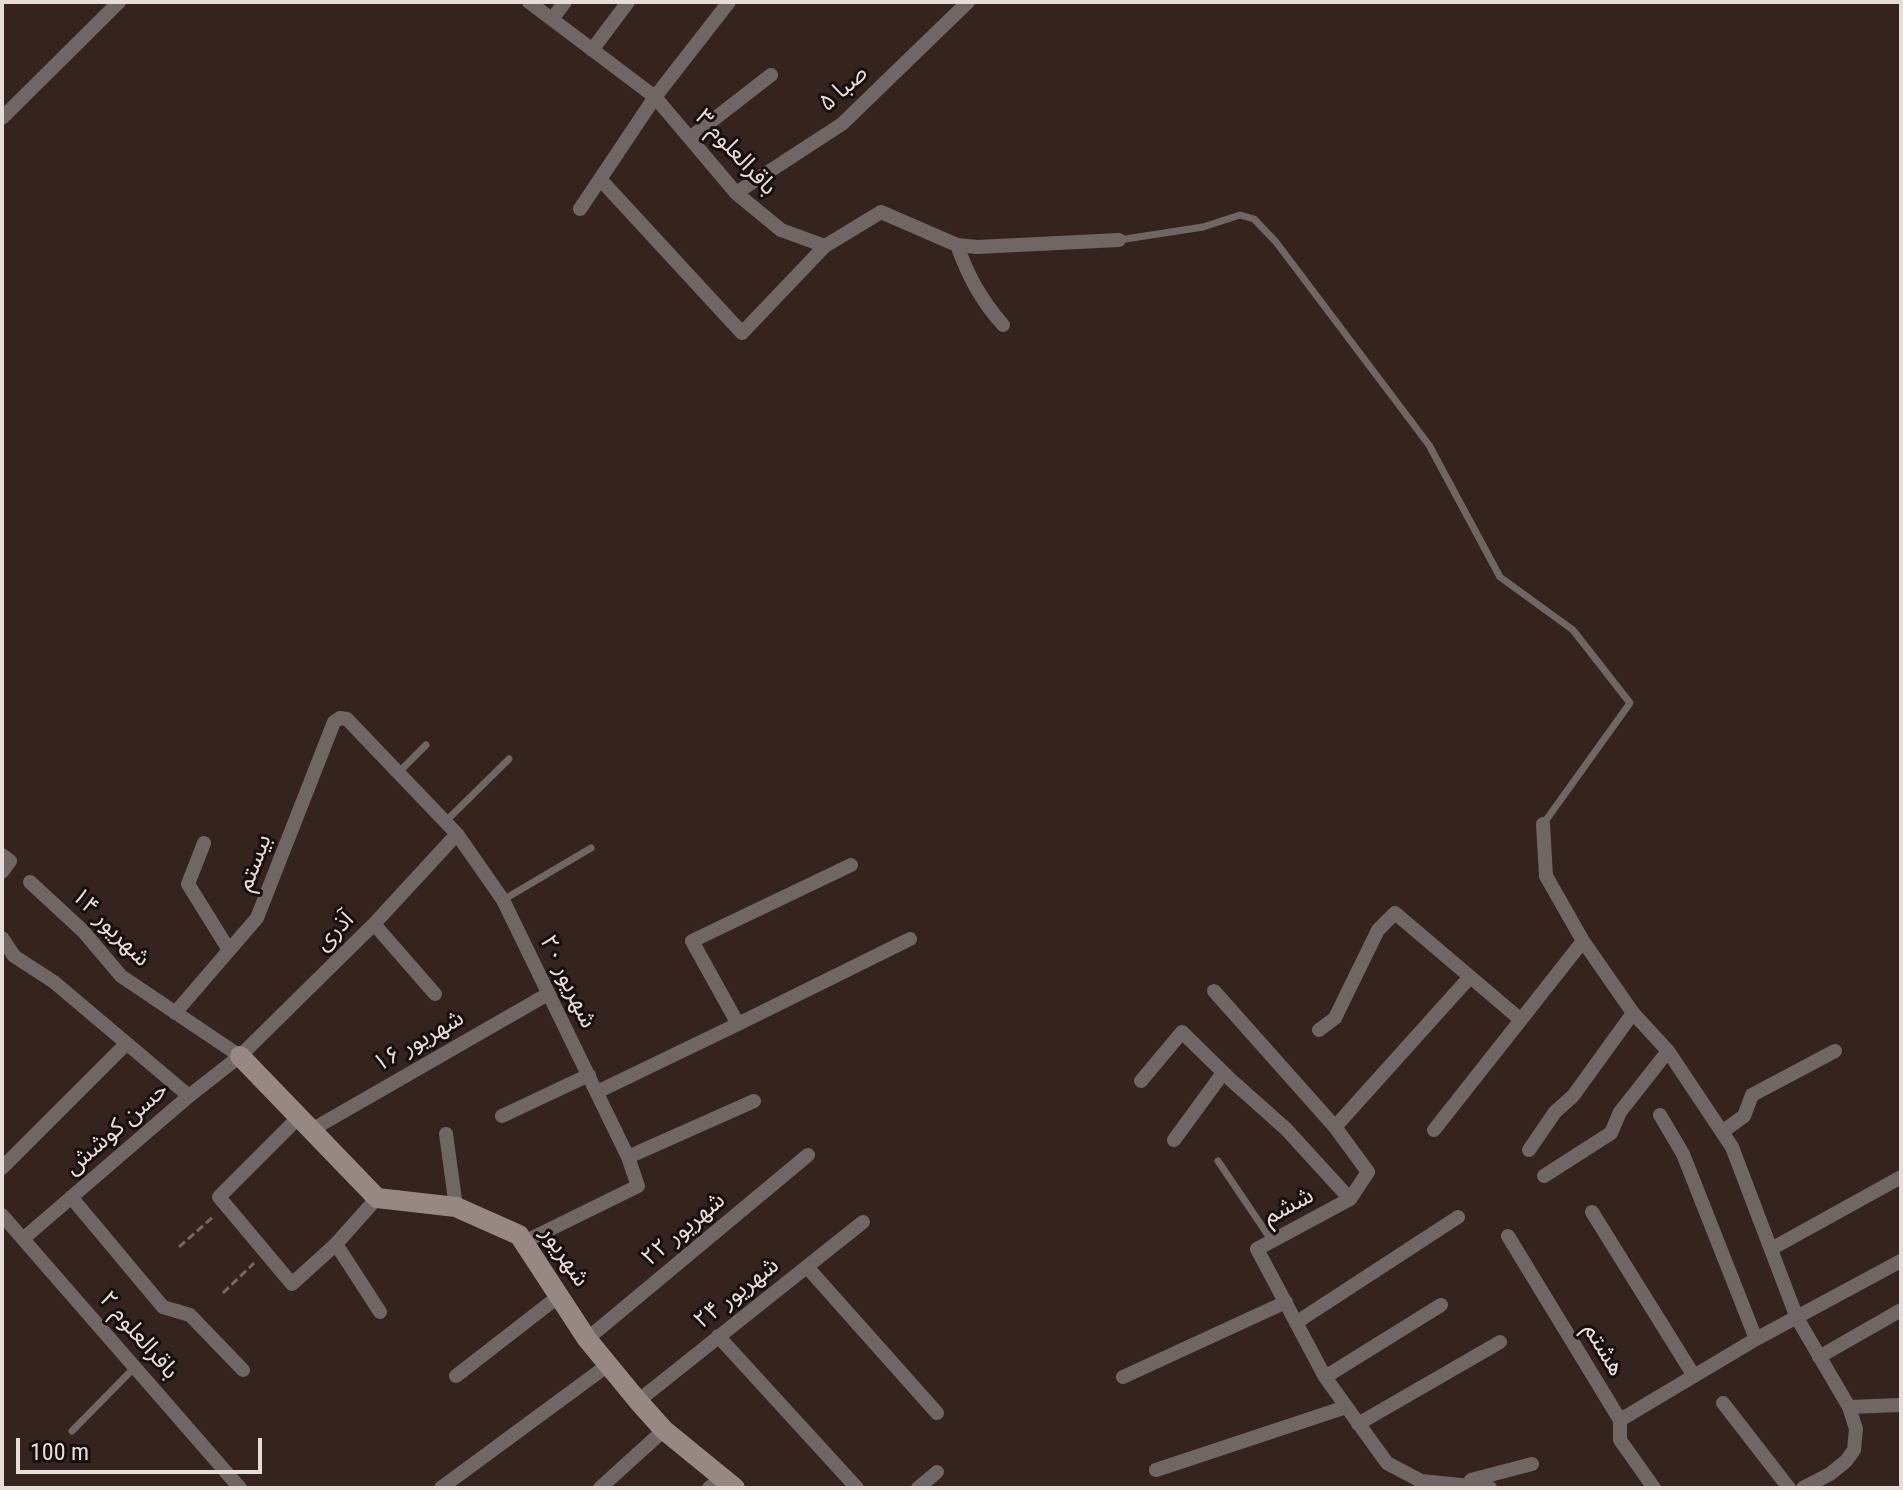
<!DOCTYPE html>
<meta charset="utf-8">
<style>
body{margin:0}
#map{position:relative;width:1903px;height:1490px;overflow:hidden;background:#35231e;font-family:"Roboto Condensed",sans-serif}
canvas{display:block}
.frame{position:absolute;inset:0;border:4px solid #e8dcd8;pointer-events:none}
.scale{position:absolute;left:16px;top:1438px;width:246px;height:36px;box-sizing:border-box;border:4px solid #e8dcd8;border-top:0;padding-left:10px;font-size:24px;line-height:28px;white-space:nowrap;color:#e8dcd8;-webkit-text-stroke:6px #170f0d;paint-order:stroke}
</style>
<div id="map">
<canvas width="1903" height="1490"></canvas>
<div class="frame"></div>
<div class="scale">100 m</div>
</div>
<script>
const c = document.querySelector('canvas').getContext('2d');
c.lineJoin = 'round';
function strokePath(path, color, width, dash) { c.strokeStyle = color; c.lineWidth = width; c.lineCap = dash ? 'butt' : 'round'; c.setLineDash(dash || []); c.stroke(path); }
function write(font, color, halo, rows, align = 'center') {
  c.font = font + ' "Roboto Condensed","Noto Sans Arabic",sans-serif'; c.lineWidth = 6; c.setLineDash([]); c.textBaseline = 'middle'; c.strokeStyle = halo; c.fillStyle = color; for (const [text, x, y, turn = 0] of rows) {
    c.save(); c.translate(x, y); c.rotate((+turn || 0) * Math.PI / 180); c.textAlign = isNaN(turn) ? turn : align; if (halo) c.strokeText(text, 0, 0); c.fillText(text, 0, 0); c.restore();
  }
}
const path = new Path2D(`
 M179 1247 214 1216
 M223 1293 254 1263`);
const lane = new Path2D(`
 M1119 240 1203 227 1240 215 1254 219 1276 242 1429 445 1500 577 1573 630 1630 703 1544 823
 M398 773 426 745
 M445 822 509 759
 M503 900 591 848
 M1218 1161 1272 1241
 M72 1431 134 1368`);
const street = new Path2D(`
 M529 2 655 97 736 193 781 230 825 246 881 212 957 245 977 247 1119 240
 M552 19 565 2
 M592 50 628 2
 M2 118 119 2
 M691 137 771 75
 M600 179 742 333 825 246
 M736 193 842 124 968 2
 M580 209 655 97 729 2
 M957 245C968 276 981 300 1003 325
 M1543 824 1546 876 1583 941 1633 1013 1668 1051 1732 1147 1797 1318 1849 1407 1856 1429 1854 1450 1846 1461 1830 1474 1803 1488
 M204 843 188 884 229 950
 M2 855 10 861 2 872
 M30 882 83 931 121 976 240 1056
 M374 924 435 994
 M2 938 14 956 54 982 189 1096
 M1214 991 1335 1127
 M175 1013 257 918 334 722 340 718 347 719 457 834 503 900 628 1157 638 1186 524 1242
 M738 1024 910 939
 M1319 1030 1335 1018 1378 930 1395 913 1521 1020
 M1141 1081 1182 1032 1231 1080 1286 1129 1350 1199 1257 1249 1325 1377 1387 1463 1421 1481 1490 1488
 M597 1092 738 1024 692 941 851 865
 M1660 1115 1683 1154 1756 1339
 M300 1116 219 1197 292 1284 336 1244 377 1198
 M502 1116 589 1075
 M313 1129 548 994
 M1434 1130 1583 941
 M1722 1132 1744 1116 1752 1095 1835 1051
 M446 1134 456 1207
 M1174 1140 1223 1073
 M1529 1150 1555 1112 1573 1096 1633 1013
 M628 1157 754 1101
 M2 1168 126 1044
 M1544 1176 1611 1133 1620 1112 1668 1051
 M71 1197 163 1307 190 1315 243 1370
 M1350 1199 1368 1172 1335 1127 1469 978
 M1592 1212 1694 1376
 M2 1215 240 1488
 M1508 1236 1620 1420V1440L1654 1488
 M24 1238 189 1096 240 1056 374 924 457 834
 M336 1244 380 1312
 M1771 1249 1901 1177
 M807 1267 937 1413
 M1297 1322 1458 1217
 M718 1336 857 1488
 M587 1339 808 1155
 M1819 1357 1901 1310
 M456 1376 559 1296
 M1123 1377 1286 1302
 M1325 1377 1441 1305
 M638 1401 863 1222
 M1723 1403 1789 1488
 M1849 1407 1901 1405
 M1620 1420 1756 1339 1901 1261
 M1358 1424 1500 1342
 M1156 1470 1346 1407
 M1471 1480 1532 1464
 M441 1488 608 1365
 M600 1488 664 1430
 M709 1488 722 1477
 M918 1488 937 1472`);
const secondary = new Path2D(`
 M240 1056 377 1198 456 1207 519 1235 587 1339 638 1401 664 1430 735 1488`);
const streetNames = [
 ["صبا ۵",844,89,-42],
 ["باقرالعلوم ۳",735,153,47],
 ["بیستم",255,863,-69],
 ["شهریور ۱۴",110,928,45],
 ["آذری",335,932,-45],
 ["شهریور ۲۰",567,982,64],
 ["شهریور ۱۶",419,1042,-30],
 ["حسن کوشش",117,1129,-41],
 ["ششم",1289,1207,-28],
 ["شهریور ۲۲",684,1230,-40],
 ["شهریور",564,1257,56],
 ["شهریور ۲۴",737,1294,-38],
 ["باقرالعلوم ۲",138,1336,49],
 ["هشتم",1603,1350,59]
];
strokePath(path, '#786864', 3, [8, 4]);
strokePath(lane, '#706663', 7);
strokePath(street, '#706663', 14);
strokePath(secondary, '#988884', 20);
write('24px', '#e8dcd8', '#170f0d', streetNames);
</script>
